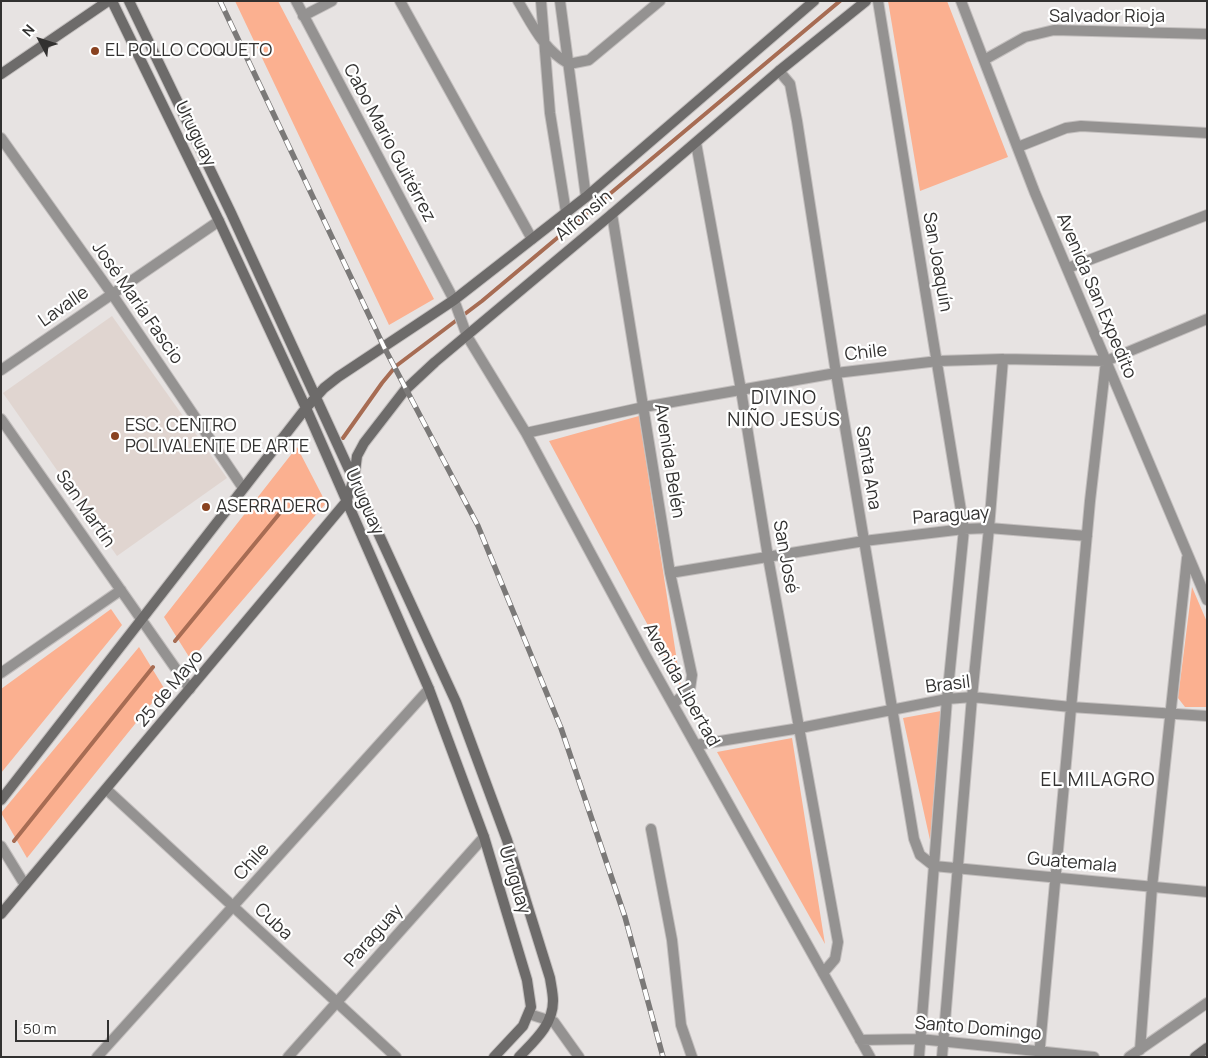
<!DOCTYPE html>
<meta charset="utf-8">
<style>
body{margin:0}
#map{position:relative;width:1208px;height:1058px;overflow:hidden;background:#e7e3e2;font-family:Manrope,sans-serif}
canvas{display:block}
.frame{position:absolute;inset:0;border:2px solid #323130;pointer-events:none}
.north{position:absolute;left:15px;top:15px;width:50px;height:50px;-webkit-text-stroke:4px #fff;paint-order:stroke;rotate:310deg;font-size:14px;font-weight:700;line-height:20px;text-align:center;color:#323130}
.north::after{content:'';display:block;margin:auto;width:18px;height:22px;background:#323130;clip-path:polygon(50% 0,100% 100%,50% 72%,0 100%)}
.scale{position:absolute;left:15px;top:1020px;width:94px;height:22px;box-sizing:border-box;border:2px solid #323130;border-top:0;padding-left:6px;font-size:15px;line-height:18px;white-space:nowrap;color:#323130;-webkit-text-stroke:4px #fff;paint-order:stroke}
</style>
<div id="map">
<canvas width="1208" height="1058"></canvas>
<div class="frame"></div>
<div class="north">N</div>
<div class="scale">50 m</div>
</div>
<script>
const c = document.querySelector('canvas').getContext('2d');
c.lineJoin = 'round';
function fillPath(path, color) { c.fillStyle = color; c.fill(path, 'evenodd'); }
function strokePath(path, color, width, dash) { c.strokeStyle = color; c.lineWidth = width; c.lineCap = dash ? 'butt' : 'round'; c.setLineDash(dash || []); c.stroke(path); }
function write(font, color, halo, rows, align = 'center') {
  c.font = font + ' Manrope,sans-serif'; c.lineWidth = 4.5; c.setLineDash([]); c.textBaseline = 'middle'; c.strokeStyle = halo; c.fillStyle = color; for (const [text, x, y, turn = 0] of rows) {
    c.save(); c.translate(x, y); c.rotate((+turn || 0) * Math.PI / 180); c.textAlign = isNaN(turn) ? turn : align; if (halo) c.strokeText(text, 0, 0); c.fillText(text, 0, 0); c.restore();
  }
}
const built = new Path2D(`
 M112 316 227 478 117 556 3 393Z`);
const green = new Path2D(`
 M235 1H278L434 299 389 325Z
 M888 1H947L1008 157 920 191Z
 M639 416 681 687 549 441Z
 M297 447 326 503 191 660 164 617Z
 M1192 587 1207 622V707H1185L1178 698Z
 M111 609 122 625 1 773V689Z
 M139 647 164 688 27 858 1 813Z
 M941 711 930 840 903 718Z
 M792 738 825 944 717 752Z`);
const stream = new Path2D(`
 M343 438 382 383 396 366 482 301 840 1
 M175 641 284 508
 M14 841 153 667`);
const street = new Path2D(`
 M296 1 454 300 467 336 526 433 647 658 870 1057
 M400 1 532 239
 M518 1C533 26 543 49 569 64L589 60 660 1
 M541 1 550 113 566 212
 M560 1 586 197
 M878 1 964 529 947 699 919 1057
 M961 1 1035 193 1207 600
 M303 16 332 1
 M984 60 1025 37 1054 30 1207 34
 M779 71 790 84 797 121 836 373 914 839 920 855 934 866 1207 892
 M1 138 112 294 243 488
 M696 143 741 390 768 557 838 942 835 959 823 973
 M1018 147 1066 128 1081 126 1207 133
 M612 214 670 573 692 675 690 689 673 704
 M1068 268 1207 215
 M1 370 219 221
 M1 419 190 689
 M526 433 644 407 836 373 938 361 1003 359 1106 361 1207 319
 M670 573 864 541 964 529 989 528 1087 536
 M1 673 121 590
 M696 745 800 728 947 699 972 697 1071 707 1207 716
 M107 790 396 1057
 M651 829 672 940 681 1025 692 1057
 M1 846 25 885
 M529 1014 554 1022 579 1057
 M860 1040 920 1039 1094 1057
 M1140 1050 1152 887 1187 558
 M97 1057 429 689
 M288 1057 484 837
 M942 1057 972 697 989 528 1003 359
 M1039 1057 1090 501 1106 361
 M1129 1057 1207 1003`);
const secondary = new Path2D(`
 M112 1 219 221 306 408 429 689 484 837 527 980 531 1007 523 1026 494 1057
 M129 1 231 213 456 702 507 840 550 978C551 985 553 993 553 1001 553 1025 534 1041 519 1057
 M1 74 108 1
 M1 800 306 408 324 388 338 377 454 300 586 197 814 1
 M1 914 346 502 354 479 357 456 364 443 405 390 435 362 612 214 779 71 866 1
 M1195 1057 1207 1048`);
const rail = new Path2D(`
 M220 1 384 347 478 526 561 728 625 917 663 1057`);
const markers = [
 [95,51,5,"#894220"],
 [115,436,5,"#894220"],
 [206,507,5,"#894220"]
];
const streetNames = [
 ["Salvador Rioja",1107,17],
 ["Uruguay",195,134,64],
 ["Cabo Mario Guitérrez",389,143,62],
 ["Alfonsín",584,216,-40],
 ["San Joaquín",937,262,80],
 ["Avenida San Expedito",1096,296,67],
 ["José María Fascio",137,303,55],
 ["Lavalle",64,307,-35],
 ["Chile",866,353,-7],
 ["Avenida Belén",669,461,81],
 ["Santa Ana",868,468,81],
 ["Uruguay",364,502,66],
 ["San Martín",85,509,55],
 ["Paraguay",951,516,-4],
 ["San José",785,557,80],
 ["Avenida Libertad",681,685,61],
 ["Brasil",948,685,-7],
 ["25 de Mayo",170,689,-50],
 ["Chile",252,862,-48],
 ["Guatemala",1072,863,5],
 ["Uruguay",514,880,73],
 ["Cuba",273,922,43],
 ["Paraguay",374,936,-48],
 ["Santo Domingo",978,1029,5]
];
const poiNames = [
 ["EL POLLO COQUETO",105,51],
 ["ESC. CENTRO",125,426],
 ["POLIVALENTE DE ARTE",125,447],
 ["ASERRADERO",216,507]
];
const neighbourhoodNames = [
 ["DIVINO",784,399],
 ["NIÑO JESÚS",784,421],
 ["EL MILAGRO",1098,781]
];
fillPath(built, '#e0d5d0');
fillPath(green, '#fbb090');
strokePath(stream, '#a76c53', 4);
strokePath(street, '#c3bfbe', 12);
strokePath(secondary, '#c3bfbe', 12);
strokePath(street, '#949291', 10);
strokePath(secondary, '#6d6b6a', 10);
strokePath(rail, '#7b7978', 5.5);
strokePath(rail, '#fff', 4, [11]);
for (const [x, y, r, color] of markers) { const dot = new Path2D(); dot.arc(x, y, r, 0, 2 * Math.PI); c.fillStyle = color; c.fill(dot); strokePath(dot, '#fff', 2); }
write('18px', '#323130', '#fff', streetNames);
write('18px', '#323130', '#fff', poiNames, 'left');
c.letterSpacing = '1px';
write('19px', '#323130', '#fff', neighbourhoodNames);
c.letterSpacing = '0px';
</script>
